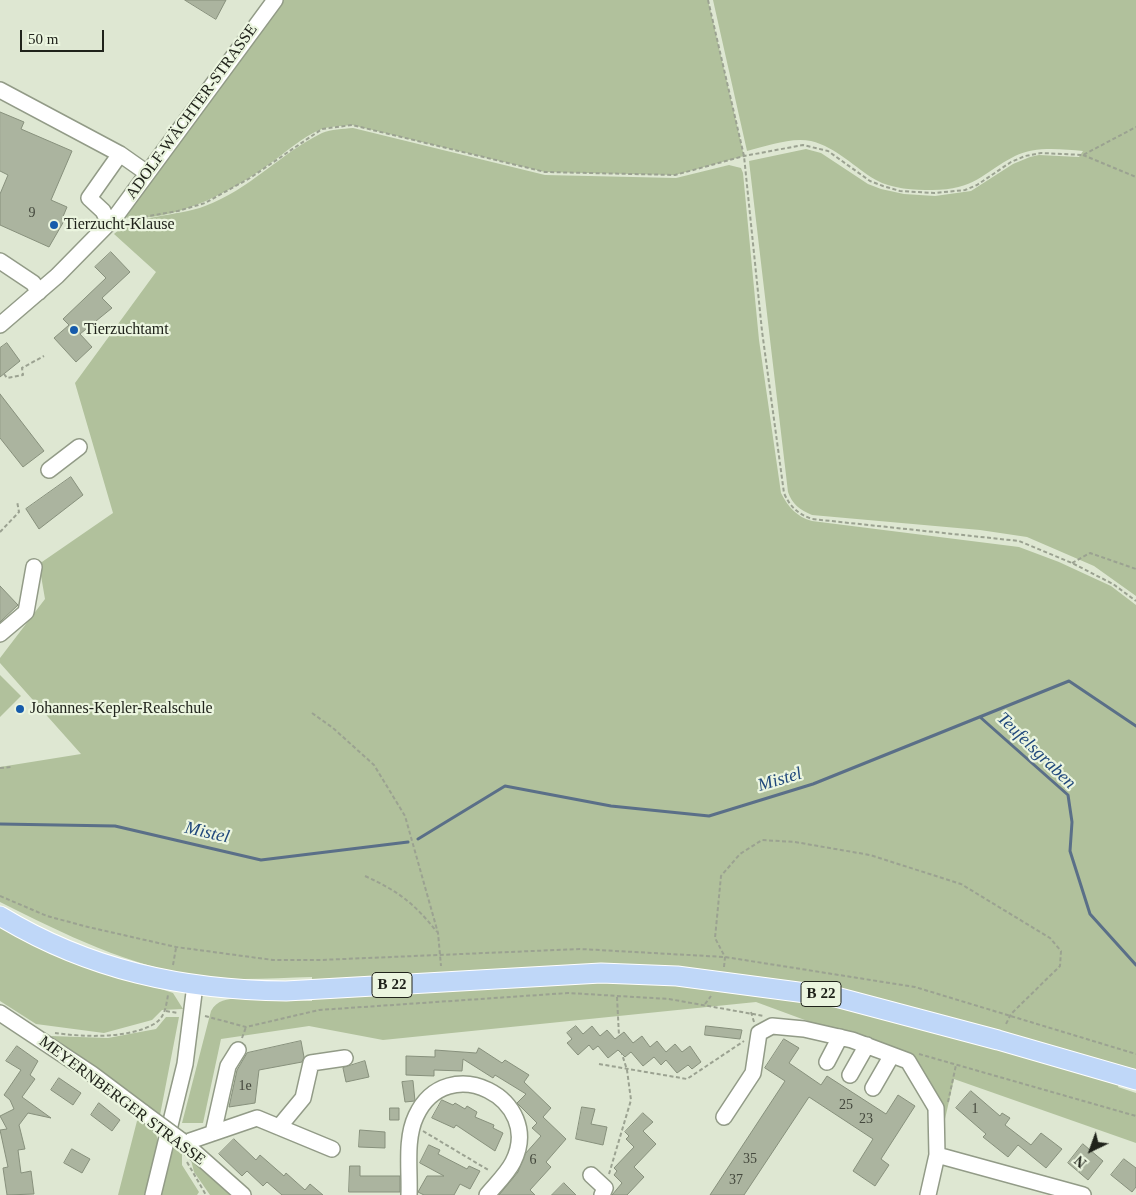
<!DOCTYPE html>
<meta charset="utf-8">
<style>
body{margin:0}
#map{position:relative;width:1136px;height:1195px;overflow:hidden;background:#dee7d2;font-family:"Times New Roman",serif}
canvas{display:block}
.north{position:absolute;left:1066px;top:1125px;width:50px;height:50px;-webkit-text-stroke:4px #ebf5df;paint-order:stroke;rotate:222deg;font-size:14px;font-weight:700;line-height:20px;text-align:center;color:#20231b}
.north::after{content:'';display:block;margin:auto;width:18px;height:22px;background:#20231b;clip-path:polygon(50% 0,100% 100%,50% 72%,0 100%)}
.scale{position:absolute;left:20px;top:30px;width:84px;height:22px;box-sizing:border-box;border:2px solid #20231b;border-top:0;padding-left:6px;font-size:15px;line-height:18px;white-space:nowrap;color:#20231b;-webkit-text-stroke:4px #ebf5df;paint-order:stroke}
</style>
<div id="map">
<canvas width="1136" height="1195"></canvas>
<div class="north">N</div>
<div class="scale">50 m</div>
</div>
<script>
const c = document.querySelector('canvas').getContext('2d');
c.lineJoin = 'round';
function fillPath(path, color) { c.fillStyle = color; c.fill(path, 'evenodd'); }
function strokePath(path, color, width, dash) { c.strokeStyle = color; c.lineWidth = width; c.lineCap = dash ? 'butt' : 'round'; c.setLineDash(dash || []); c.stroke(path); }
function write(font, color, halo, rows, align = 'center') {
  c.font = font + ' "Times New Roman",serif'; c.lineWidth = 4.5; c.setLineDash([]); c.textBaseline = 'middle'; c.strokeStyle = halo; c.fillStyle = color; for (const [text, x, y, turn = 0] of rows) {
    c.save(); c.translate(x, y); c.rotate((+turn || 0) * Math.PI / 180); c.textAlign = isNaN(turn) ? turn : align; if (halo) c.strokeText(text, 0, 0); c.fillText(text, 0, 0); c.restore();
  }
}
const green = new Path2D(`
 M275 0H708L744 156 675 175 545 172 352 125C343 126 331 126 322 129 303 136 284 154 268 165 228 194 166 226 116 216Z
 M713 0H1136V596L1094 566 1027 537 980 530 812 515C800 510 792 504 788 492L749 161 806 149 821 153 868 184 881 189 904 194 935 196 971 191 1013 164 1030 157 1039 155 1079 157 1083 151C1062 149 1034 146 1015 156 982 173 975 190 932 190 915 190 891 189 876 180 855 168 836 147 811 141 791 137 767 146 747 151Z
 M353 128 545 175 676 178 729 165 741 168 743 173 759 340 781 493C788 507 797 517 812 521L1019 547 1059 562 1111 586 1136 605V1069L1125 1067 1118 1087 1136 1093V1143L954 1079 945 1119 916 1061 756 1002 383 1040 309 1026 221 1039 203 1123H182L211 1011C217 1000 227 999 239 998L312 1001V977C276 978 238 981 202 977 130 967 64 934 0 902V767L81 754 0 663V658L45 599 39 564 113 513 75 383 156 272 114 234C135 214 177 217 205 206 249 190 281 153 322 133 331 129 343 129 353 128Z
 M0 675 21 696 0 717Z
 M0 923 73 960 173 993 183 1009 162 1010 152 1020 104 1033 36 1024 0 1001Z
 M166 1017H179L160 1115 51 1036 108 1038 156 1029Z
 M138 1117 154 1127 160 1148 144 1195H118Z
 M175 1141 182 1146V1165L199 1192 197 1195H161Z
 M189 1152 236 1195H210L194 1172Z`);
const stream = new Path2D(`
 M980 717 1068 795 1072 822 1070 851 1090 914 1136 965
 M0 824 115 826 261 860 408 842
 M418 839 505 786 611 806 709 816 813 784 1069 681 1136 726`);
const building = new Path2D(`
 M185 0H226L216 19Z
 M0 112 24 122 21 129 72 151 51 200 67 207 62 219 64 221 49 247 0 225V194L8 175 0 171Z
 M111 252 130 272 102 298 112 308 80 334 92 347 76 362 54 338 69 325 63 319 106 278 95 267Z
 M7 343 20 361 0 377V348Z
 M0 394 44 451 23 467 0 438Z
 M71 477 83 495 39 529 26 509Z
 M0 586 18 605 0 622Z
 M576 1026 583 1034 592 1026 600 1036 607 1030 615 1039 624 1032 633 1043 642 1036 650 1047 657 1041 666 1052 675 1044 682 1052 690 1046 701 1062 692 1069 688 1065 677 1073 666 1060 661 1065 654 1057 643 1066 631 1052 625 1057 618 1050 608 1058 598 1046 593 1050 589 1045 578 1055 567 1043 572 1039 567 1033Z
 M706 1026 742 1030 740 1039 705 1035Z
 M784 1039 799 1048 789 1063 821 1085 827 1076 886 1114 898 1095 915 1106 881 1159 889 1165 875 1186 853 1171 873 1139 809 1097 744 1195H710L785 1081 765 1068Z
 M301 1041 304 1057 302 1062 259 1070 255 1103 229 1107 237 1070 247 1053Z
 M17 1046 38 1061 30 1075 35 1079 22 1097 51 1118 28 1113 19 1125 25 1149 18 1150 21 1173 31 1171 34 1194 7 1195 3 1168 8 1167 0 1130 7 1129 0 1116 14 1109 10 1100 4 1095 21 1070 6 1061Z
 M479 1048 502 1063 505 1060 529 1075 524 1082 551 1108 543 1117 566 1139 546 1162 551 1167 530 1190 535 1195H499L518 1172 525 1154 541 1136 532 1128 537 1123 517 1103 526 1094 495 1075 493 1078 463 1059 462 1071 434 1070V1076L406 1075V1056L435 1057V1050L476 1053Z
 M365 1061 369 1077 346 1082 343 1068Z
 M59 1078 81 1093 73 1105 51 1090Z
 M413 1081 415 1101 405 1102 402 1082Z
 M971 1091 1000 1116 1002 1113 1010 1118 1005 1125 1031 1145 1041 1133 1062 1149 1046 1168 1018 1145 1008 1157 983 1137 986 1134 956 1108Z
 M442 1100 453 1105 455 1103 465 1109 467 1106 477 1112 475 1117 494 1125 493 1128 503 1133 495 1151 456 1125 454 1128 432 1118Z
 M99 1103 120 1120 112 1131 91 1115Z
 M582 1107 595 1109 591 1124 607 1127 603 1145 576 1139Z
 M390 1108H399V1120H390Z
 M643 1113 653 1122 643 1131 656 1144 634 1167 644 1177 627 1195H612L622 1183 614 1175 617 1171 614 1168 634 1147 626 1139 629 1136 625 1132Z
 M360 1130 385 1132V1148L359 1147Z
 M234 1139 256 1160 260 1155 284 1176 286 1173 305 1190 310 1184 323 1195H282L267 1182 263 1186 247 1171 242 1176 219 1154Z
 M1083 1144 1103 1161 1088 1180 1068 1163Z
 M429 1145 440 1150 438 1154 467 1169 469 1166 480 1171 470 1189 460 1184 454 1195H424L418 1192 427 1176H444L420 1163Z
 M72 1149 90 1159 82 1173 64 1163Z
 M1124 1159 1136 1168V1187L1132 1192 1111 1175Z
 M350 1166H360V1176H400V1192H349Z
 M564 1183 576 1195H552Z`);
const path = new Path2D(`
 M708 0 744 156 762 331 784 493C790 507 798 514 812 519L1019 541 1072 563 1113 584 1136 601
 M1083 155 1136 177
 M131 219 178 211 205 203 250 178 322 129 352 125 545 172 675 175 744 156 803 145 828 151 870 181 883 186 900 191 934 193 965 190 977 185 1011 162 1025 156 1041 153 1083 155 1136 127
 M4 374 7 378 23 375 22 368 44 356
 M0 532 19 512 17 501
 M1072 563 1090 553 1136 569
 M312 713 333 728 374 765 405 816 438 933 441 966
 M0 768 11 767
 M365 876C398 891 414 903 437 932
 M0 896 47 916 88 927 176 947 273 960H320L580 949 725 957 915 987 1136 1054
 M173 965 176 948
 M724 967 725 957 715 938 721 876 740 854 762 840 795 842 870 855 961 884 1050 938 1061 951 1060 966 1011 1014 1005 1026
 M617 997 619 1036
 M705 1004 711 996
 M166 1011 178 1013
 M751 1012 754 1022
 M205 1016 246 1027 319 1010 568 993 669 999 764 1016
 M55 1033C83 1037 128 1039 154 1024 165 1018 166 1006 168 995
 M242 1038 246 1027
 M919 1054 1136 1116
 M599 1064 687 1079 744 1041
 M948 1102 956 1065
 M423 1131 490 1171
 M187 1162 206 1195
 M609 1174 631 1100 627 1070 622 1054`);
const minor = new Path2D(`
 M0 90 120 154 147 173
 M109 223 103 211 89 198 120 154
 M0 261 33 283 39 292
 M0 325 57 276 116 216 275 0
 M49 470 79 447
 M0 634 26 612 34 567
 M0 1013 92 1074 144 1113
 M827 1062 840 1037
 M850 1075 867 1045
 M873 1088 892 1055
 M724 1117 753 1073 759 1033 772 1026 804 1029 852 1040 908 1061 936 1108 937 1155 928 1195
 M279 1127 303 1098 311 1063 345 1058
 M213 1133 228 1066 238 1050
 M182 1141 243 1195
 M184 1143 257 1118 332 1149
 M937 1155 1083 1195
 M591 1175 605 1188 602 1195
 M153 1195 185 1064 195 985
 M409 1195C410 1170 405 1139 416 1116 447 1049 545 1099 513 1162 507 1174 495 1185 487 1195`);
const major = new Path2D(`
 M0 916C89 970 183 990 286 991L601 973 677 976 836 997 998 1040 1136 1080`);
const minorBridge = new Path2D(`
 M144 1113 182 1141`);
const markers = [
 [54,225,5,"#165bab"],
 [74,330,5,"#165bab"],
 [20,709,5,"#165bab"]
];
const numberNames = [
 ["9",32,213],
 ["1e",245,1086],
 ["25",846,1105],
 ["1",975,1109],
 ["23",866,1119],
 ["35",750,1159],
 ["6",533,1160],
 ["37",736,1180]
];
const shields = [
 [392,985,40],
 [821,994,40]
];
const shieldNames = [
 ["B 22",392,985],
 ["B 22",821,994]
];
const streetNames = [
 ["ADOLF-WÄCHTER-STRASSE",192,112,-54],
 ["MEYERNBERGER STRASSE",122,1101,37]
];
const poiNames = [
 ["Tierzucht-Klause",64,225],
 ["Tierzuchtamt",84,330],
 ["Johannes-Kepler-Realschule",30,709]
];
const waterNames = [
 ["Teufelsgraben",1036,751,44],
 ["Mistel",780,780,-17],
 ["Mistel",207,833,13]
];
fillPath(green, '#b1c19c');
strokePath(stream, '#5a6f88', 3);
fillPath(building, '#abb49f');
strokePath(building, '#87907c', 1);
strokePath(minor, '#929b87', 18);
strokePath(major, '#fff', 21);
strokePath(path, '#9ba291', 2, [4, 2.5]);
strokePath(minor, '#fff', 15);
strokePath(major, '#bfd7f8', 19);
strokePath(minorBridge, '#929b87', 18, []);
strokePath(minorBridge, '#fff', 15);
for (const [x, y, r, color] of markers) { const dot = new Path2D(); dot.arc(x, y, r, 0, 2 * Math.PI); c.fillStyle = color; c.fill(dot); strokePath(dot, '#ebf5df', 2); }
write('14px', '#43473c', null, numberNames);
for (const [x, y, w] of shields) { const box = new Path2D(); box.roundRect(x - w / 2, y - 12.5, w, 25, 4); c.fillStyle = '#ebf5df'; c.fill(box); strokePath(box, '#20231b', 1); }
write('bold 15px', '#20231b', null, shieldNames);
write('16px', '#20231b', '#ebf5df', streetNames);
write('16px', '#20231b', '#ebf5df', poiNames, 'left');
write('italic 18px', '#21497c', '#ebf5df', waterNames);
</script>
